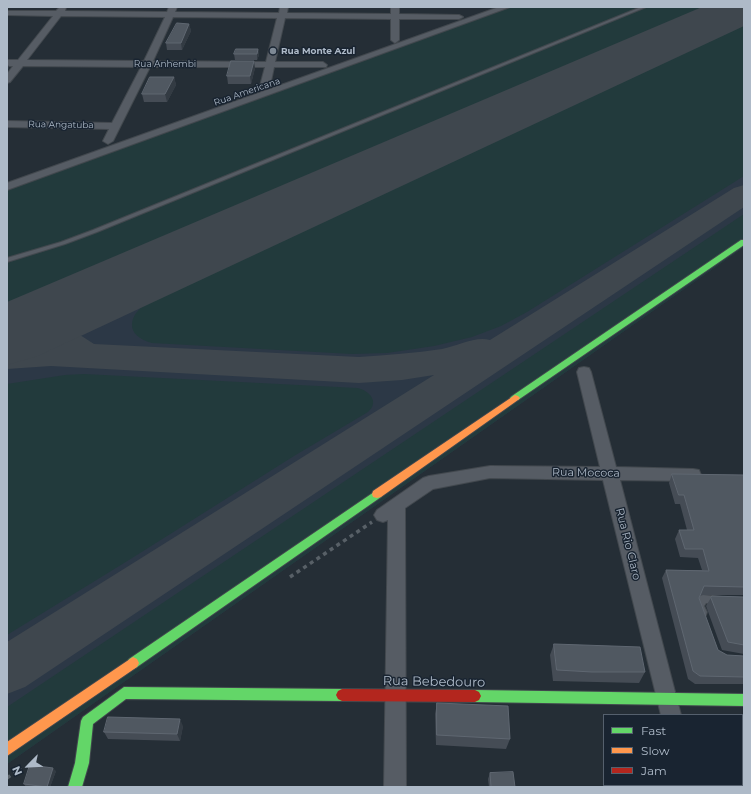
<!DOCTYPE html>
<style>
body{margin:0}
#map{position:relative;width:751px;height:794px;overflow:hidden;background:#252e36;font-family:Montserrat,sans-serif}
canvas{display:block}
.frame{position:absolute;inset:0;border:8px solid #aebac8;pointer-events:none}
.legend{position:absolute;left:603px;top:714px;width:140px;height:72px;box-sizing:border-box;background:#192431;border:1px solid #55606d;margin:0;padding:5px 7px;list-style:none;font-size:12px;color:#aebac8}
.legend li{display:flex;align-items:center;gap:8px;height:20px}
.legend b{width:20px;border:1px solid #55606d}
.north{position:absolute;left:8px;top:746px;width:40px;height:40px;-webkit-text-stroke:3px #192431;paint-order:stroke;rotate:246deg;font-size:11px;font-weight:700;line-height:16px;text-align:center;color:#aebac8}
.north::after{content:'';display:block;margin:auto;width:14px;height:18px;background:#aebac8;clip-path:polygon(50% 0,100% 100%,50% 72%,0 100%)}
</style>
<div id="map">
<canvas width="751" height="794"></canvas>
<div class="frame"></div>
<ul class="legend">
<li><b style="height:5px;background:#63d668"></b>Fast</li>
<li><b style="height:5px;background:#ff974d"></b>Slow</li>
<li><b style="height:5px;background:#b3261e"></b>Jam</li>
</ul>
<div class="north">N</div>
</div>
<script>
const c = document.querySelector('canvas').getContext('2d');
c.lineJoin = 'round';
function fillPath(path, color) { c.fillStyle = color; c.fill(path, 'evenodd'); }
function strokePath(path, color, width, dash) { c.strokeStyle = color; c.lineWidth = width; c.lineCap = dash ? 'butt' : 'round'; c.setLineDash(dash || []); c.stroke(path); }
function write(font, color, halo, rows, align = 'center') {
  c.font = font + ' Montserrat,sans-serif'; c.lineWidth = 3; c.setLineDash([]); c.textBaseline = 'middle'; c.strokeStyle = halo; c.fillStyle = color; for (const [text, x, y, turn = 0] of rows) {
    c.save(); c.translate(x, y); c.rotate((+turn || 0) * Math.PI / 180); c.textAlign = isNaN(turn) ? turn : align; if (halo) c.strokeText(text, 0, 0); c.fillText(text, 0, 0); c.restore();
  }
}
const airport = new Path2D(`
 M498 7H744V247L7 764V183Z`);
const green = new Path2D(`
 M498 7H703L7 307V183Z
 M744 24V176L527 312 501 326 472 337 434 346 387 353 352 354 152 343C125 336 127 316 148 302Z
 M744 214V247L7 764V707Z
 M84 374 357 388C369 390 380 402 368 412L294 456 129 560 7 635V384L65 375Z`);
const taxiway = new Path2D(`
 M736 7H744V18L729 20 722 18 719 14 722 10Z
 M744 185V207L25 687 7 694V642L434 375 402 380 359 383 51 366 7 369V345L48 342C46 337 44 332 45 327 49 313 66 292 82 291 85 291 90 293 94 294L99 302C91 313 79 320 80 335L94 344 359 357C387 355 415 353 442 349 458 346 475 336 490 340L734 188Z`);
const runway = new Path2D(`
 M702 7H744V26L38 356 7 365V302Z`);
const path = new Path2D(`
 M290 577 372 522
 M7 778 21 768`);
const lane = new Path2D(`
 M641 7H646L97 232 65 244 7 262V258L61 242 93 230Z
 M703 595 722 597 723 600 722 603 719 604 706 603 704 606 707 612 706 615 703 616 700 615 696 606 700 596Z`);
const street = new Path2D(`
 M60 7H66L65 11 167 12 169 7H177L175 12 279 13 280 7H288L287 13 391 14V7H399V14L459 15 463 17 459 19H399V40L395 43 391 40V19L285 18 275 62H323L327 65 326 67H274L270 86 265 89 260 86 265 67H150L113 141 108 144 103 141 109 129 7 127V121L112 123 141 67 23 66 10 82 7 83V74L13 66H7V60H18L53 16 7 15V11H56ZM61 16 165 17 144 61 27 60ZM173 17 277 18 266 62 153 61Z
 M499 7H510L7 190V183Z
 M584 367 589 368 591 372 616 467 693 469 699 470 701 475 699 480 693 481 620 480 681 715H661L603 480 490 478 433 489 405 508 406 787H384L388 520 383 522 377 520 374 515 377 510 423 478 429 476 490 466 600 467 577 372 579 368Z
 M678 785H700V787H678Z`);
const fast = new Path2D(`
 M741 240H744V245L518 400H512L510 398 512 396Z
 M377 490 381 491 382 494 381 497 137 667 133 669 129 667 127 663 129 659Z
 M124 687 342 689 346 691 348 695 346 699 342 701 126 699 93 724 89 763 82 787H68L75 763 81 721 83 717Z
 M475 690 744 694V706L475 702 471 700 469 696 471 692Z`);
const slow = new Path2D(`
 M515 395 518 396 520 398 518 400 381 497 377 498 373 497 372 494 373 491Z
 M133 657 137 659 139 663 137 667 7 756V742Z`);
const jam = new Path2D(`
 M342 689 475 690 479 692 481 696 479 700 475 702 342 701 338 699 336 695 338 691Z`);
const wall = new Path2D(`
 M189 24 191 31 182 50H167L166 43Z
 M258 49 259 55 257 60H235L234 54Z
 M255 68 251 84H228L227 76Z
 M174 77 176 85 167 102H144L142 94Z
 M672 474 744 475V595H701L699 598 718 650 727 655 744 656V684H695L688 679 662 578 666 570H702L698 558 680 557 675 539 679 530H687L680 504H675L669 483Z
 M712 596 744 597V654L722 650 706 606Z
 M554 644 645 672 639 683 553 681 550 655Z
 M437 703 510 739 506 749 436 745 435 714Z
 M183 726 180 741 108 739 104 732Z
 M56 771 50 787H26L24 784Z
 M490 773 515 787H489L488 779Z`);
const shadedWall = new Path2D(`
 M189 24 191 31 182 50 181 43Z
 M258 49 259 55 257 60V54Z
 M7 61 9 68 7 70Z
 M254 61 255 68 251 84 250 76Z
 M174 77 176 85 167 102 165 94Z
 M180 719 183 726 180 741 177 734Z
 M53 768 56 771 50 787H47Z`);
const building = new Path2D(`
 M177 23 189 24 181 43H166Z
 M236 49H258L257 54H234Z
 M231 61H254L250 76H227Z
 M150 77H174L165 94H142Z
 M672 474 744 475V587L704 586 699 598 718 650 727 655 744 656V677L700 676 693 671 666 570 709 571 703 549H685L679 530H694L684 495H679Z
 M712 596 744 597V645L728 642 711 598Z
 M554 644 640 647 645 672H592L557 670Z
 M437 703 508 706 510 739 437 735Z
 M108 717 180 719 177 734 104 732Z
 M30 765 53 768 47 787 24 784Z
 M513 772 515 787H491L490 773Z`);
const markers = [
 [273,51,4,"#7e8995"]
];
const farPoinames = [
 ["Rua Monte Azul",281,51]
];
const farStreetnames = [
 ["Rua Anhembi",165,64],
 ["Rua Americana",247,92,-19],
 ["Rua Angatuba",61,125,1]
];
const streetNames = [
 ["Rua Mococa",586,473,1],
 ["Rua Rio Claro",628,544,76]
];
const nearStreetnames = [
 ["Rua Bebedouro",434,682,1]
];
fillPath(airport, '#2c3846');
fillPath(green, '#223a3c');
fillPath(taxiway, '#3f474e');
fillPath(runway, '#3f474e');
strokePath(lane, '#42484e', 2);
strokePath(street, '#42484e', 2);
strokePath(fast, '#42484e', 2);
strokePath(slow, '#42484e', 2);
strokePath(jam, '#42484e', 2);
strokePath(path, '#586067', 3.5, [4, 4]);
fillPath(lane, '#565c64');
fillPath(street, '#565c64');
fillPath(fast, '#63d668');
fillPath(slow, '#ff974d');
fillPath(jam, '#b3261e');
fillPath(wall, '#454c55');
fillPath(shadedWall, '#333b43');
fillPath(building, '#505861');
strokePath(building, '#5f6771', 1);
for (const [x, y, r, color] of markers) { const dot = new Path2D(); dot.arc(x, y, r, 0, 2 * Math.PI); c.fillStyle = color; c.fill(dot); strokePath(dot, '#192431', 1.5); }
write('bold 9px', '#aebac8', '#192431', farPoinames, 'left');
write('9px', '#aebac8', '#192431', farStreetnames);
write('11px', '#aebac8', '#192431', streetNames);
write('13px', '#aebac8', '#192431', nearStreetnames);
</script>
